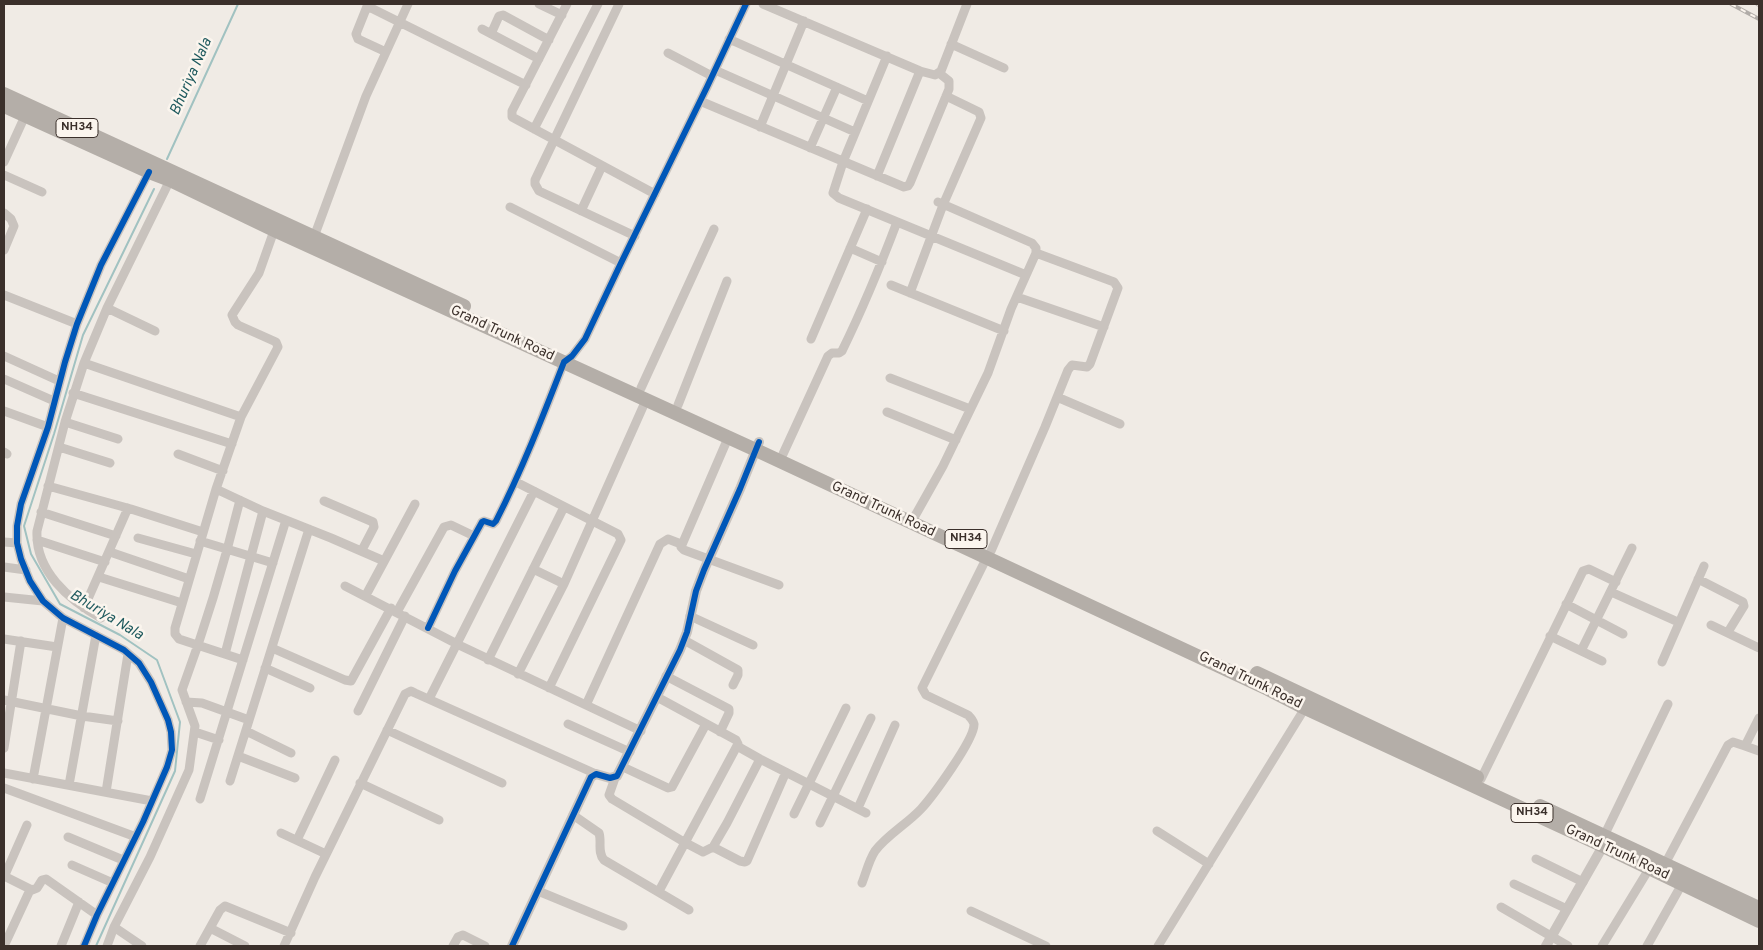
<!DOCTYPE html>
<style>
body{margin:0}
#map{position:relative;width:1763px;height:950px;overflow:hidden;background:#f0ebe5;font-family:Overpass,sans-serif}
canvas{display:block}
.frame{position:absolute;inset:0;border:5px solid #3b302b;pointer-events:none}
</style>
<div id="map">
<canvas width="1763" height="950"></canvas>
<div class="frame"></div>
</div>
<script>
const c = document.querySelector('canvas').getContext('2d');
c.lineJoin = 'round';
function strokePath(path, color, width, dash) { c.strokeStyle = color; c.lineWidth = width; c.lineCap = dash ? 'butt' : 'round'; c.setLineDash(dash || []); c.stroke(path); }
function write(font, color, halo, rows, align = 'center') {
  c.font = font + ' Overpass,sans-serif'; c.lineWidth = 5; c.setLineDash([]); c.textBaseline = 'middle'; c.strokeStyle = halo; c.fillStyle = color; for (const [text, x, y, turn = 0] of rows) {
    c.save(); c.translate(x, y); c.rotate((+turn || 0) * Math.PI / 180); c.textAlign = isNaN(turn) ? turn : align; if (halo) c.strokeText(text, 0, 0); c.fillText(text, 0, 0); c.restore();
  }
}
const stream = new Path2D(`
 M167 159 238 4
 M96 946 175 771 180 722 157 660 120 635 60 604 31 554 24 526 54 434 83 335 154 189`);
const minor = new Path2D(`
 M368 4 356 34 358 39 386 52
 M539 4 562 15
 M567 4 512 111V117L655 194
 M619 4 535 180V184L539 191 635 236
 M763 4 920 71 935 75 941 71 967 4
 M367 6 526 85
 M482 29 539 59
 M491 34 499 16 503 15 549 40
 M729 39 868 101
 M951 44 1004 68
 M668 53 712 76
 M887 56 843 162 833 193 839 198 1026 275
 M715 70 855 132
 M700 101 904 187 908 186 910 183 949 89V81L939 73
 M760 127 804 21
 M534 129 598 4
 M810 148 837 87
 M4 162 25 116
 M4 175 42 192
 M877 176 920 71
 M510 207 621 263
 M581 211 602 166
 M4 213 11 219 14 226 4 250
 M314 237 366 96 408 4
 M850 248 882 262
 M891 285 1004 331
 M910 293 943 205 981 118 979 112 946 96
 M4 295 77 324
 M1017 297 1104 327
 M107 308 155 331
 M811 339 867 209
 M4 356 59 381
 M84 363 241 417
 M890 378 970 409
 M4 379 54 401
 M641 388 714 229
 M73 393 232 444
 M1057 397 1120 424
 M678 405 727 281
 M4 411 48 427
 M887 412 956 440
 M65 422 118 439
 M728 438 681 547 684 550 779 585
 M59 447 110 463
 M4 452 7 454
 M178 454 223 471
 M783 454 828 356 832 353H839L842 351C863 308 880 267 897 222
 M516 482 618 534 621 540 549 688
 M48 486 131 509 203 532
 M216 489 263 511 331 538 384 561
 M324 501 373 522 374 527 362 550
 M41 512 116 536
 M911 523 943 466 988 373 1011 309 1036 253V248L1032 243 938 202
 M138 538 196 554
 M37 540 105 562
 M200 541 273 563
 M4 542 17 543
 M991 551 1045 427 1068 370 1072 365 1087 367 1090 364 1118 288 1114 282 1036 253
 M110 552 189 579
 M4 567 26 570
 M533 569 564 584
 M99 577 182 603
 M1698 579 1743 602 1744 606 1728 632
 M345 586 461 646 641 731
 M1611 592 1678 622
 M366 595 415 504
 M4 597 43 601
 M1566 604 1623 634
 M84 608 128 508
 M397 612 444 527 451 525 474 536
 M690 616 753 645
 M101 618C69 600 35 571 37 531L65 422 84 363 107 308 170 180
 M1711 625 1759 648
 M428 628 455 571 482 522 484 521 493 524 496 521C522 470 543 416 564 362L572 356 585 339 621 263 707 87 746 4
 M1550 636 1602 661
 M4 639 57 647
 M684 640 738 670V675L733 685
 M272 648 345 680 351 681 391 608
 M1581 651 1632 548
 M225 654 263 511
 M243 660 179 639 175 634V628L216 489 241 417 278 347 276 342 238 325 235 322 232 315 259 273 276 225
 M488 660 564 507
 M1662 662 1704 566
 M265 668 310 688
 M518 674 564 584 646 400
 M666 676 729 709V713L720 732
 M657 697 736 740 738 744 659 891
 M429 699 534 491
 M4 700 82 716 118 721
 M186 702 202 703 249 720
 M586 705 660 544 668 539 681 544
 M358 711 405 616
 M568 724 630 752
 M387 730 502 783
 M246 731 291 753
 M195 732 219 740
 M737 746 760 759 866 813
 M1745 746 1759 751
 M4 748 21 641
 M238 756 295 778
 M623 767 668 788 672 787 706 724
 M4 773 152 801
 M615 778 609 795 612 799 684 842 703 852 713 847 727 823 760 759
 M33 779 63 618
 M1481 779 1583 571 1589 569 1616 582
 M230 781 309 529
 M360 783 439 820
 M69 785 96 635
 M4 788 136 837
 M106 792 128 654
 M200 799 286 520
 M858 808 895 725
 M794 814 846 708
 M573 815 599 833C602 842 597 852 604 860L689 910
 M820 823 871 718
 M1157 831 1209 864
 M281 833 326 854
 M1604 836 1668 704
 M68 837 123 860
 M297 840 335 760
 M713 847 740 861 745 862 747 861 786 772
 M1536 859 1583 882
 M1665 864 1728 745 1733 742 1745 746 1759 718
 M72 865 113 883
 M4 876 32 890 37 888 42 880 46 879 97 915
 M4 877 27 825
 M862 883C866 873 869 860 875 851 887 835 907 824 921 809 932 797 975 739 974 724 973 720 971 718 968 715L926 695 922 688 987 557
 M1514 884 1567 909
 M538 891 623 926
 M1501 907 1568 946
 M971 911 1046 946
 M114 927 142 946
 M210 928 245 946
 M4 946 30 890
 M61 946 79 902
 M84 946 97 915 143 822 167 767 172 750 171 732 168 720 151 682 139 663 124 650 63 618 43 601 30 581 21 559 17 543V526L21 504 48 427 65 362 77 324 101 265 149 172
 M107 946 114 927 150 857 189 770 195 726 182 690C205 628 224 565 240 500
 M200 946 220 910 225 906 291 933
 M284 946 315 877 405 694 411 691 415 693 596 774
 M453 946 458 937 463 935 485 946
 M1158 946 1305 708
 M1602 946 1649 869
 M1647 946 1682 884`);
const tertiary = new Path2D(`
 M512 946 591 777 596 774 610 778 617 776 680 650 687 632 696 591 704 570 740 489 759 442
 M1546 946 1603 846`);
const trunk = new Path2D(`
 M4 94 464 306
 M4 106 149 172 170 180 274 230 756 450 1268 689 1305 708 1599 844 1759 921
 M1257 673 1477 777
 M1540 806 1759 908`);
const rail = new Path2D(`
 M1731 4 1759 19
 M1757 4 1759 5`);
const cycleway = new Path2D(`
 M428 628 455 571 482 522 484 521 493 524 496 521C522 470 543 416 564 362L572 356 585 339 621 263 707 87 746 4
 M84 946 97 915 143 822 167 767 172 750 171 732 168 720 151 682 139 663 124 650 63 618 43 601 30 581 21 559 17 543V526L21 504 48 427 65 362 77 324 101 265 149 172
 M512 946 591 777 596 774 610 778 617 776 680 650 687 632 696 591 704 570 740 489 759 442`);
const shields = [
 [77,128,42],
 [966,539,42],
 [1532,813,42]
];
const shieldNames = [
 ["NH34",77,128],
 ["NH34",966,539],
 ["NH34",1532,813]
];
const streetNames = [
 ["Grand Trunk Road",502,334,25],
 ["Grand Trunk Road",883,510,25],
 ["Grand Trunk Road",1250,681,26],
 ["Grand Trunk Road",1617,853,25]
];
const waterNames = [
 ["Bhuriya Nala",192,77,-66],
 ["Bhuriya Nala",106,616,31]
];
strokePath(stream, '#a1c2c1', 2);
strokePath(minor, '#c9c3be', 9);
strokePath(tertiary, '#c9c3be', 10);
strokePath(trunk, '#b4aea8', 14);
strokePath(rail, '#b1aca8', 4);
strokePath(rail, '#fbf5ee', 2, [5.5]);
strokePath(cycleway, '#0057b8', 6);
for (const [x, y, w] of shields) { const box = new Path2D(); box.roundRect(x - w / 2, y - 9.5, w, 19, 4); c.fillStyle = '#fbf5ee'; c.fill(box); strokePath(box, '#3b302b', 1); }
write('bold 12px', '#3b302b', null, shieldNames);
write('14px', '#3b302b', '#fbf5ee', streetNames);
write('italic 15px', '#1f5a5e', '#fbf5ee', waterNames);
</script>
